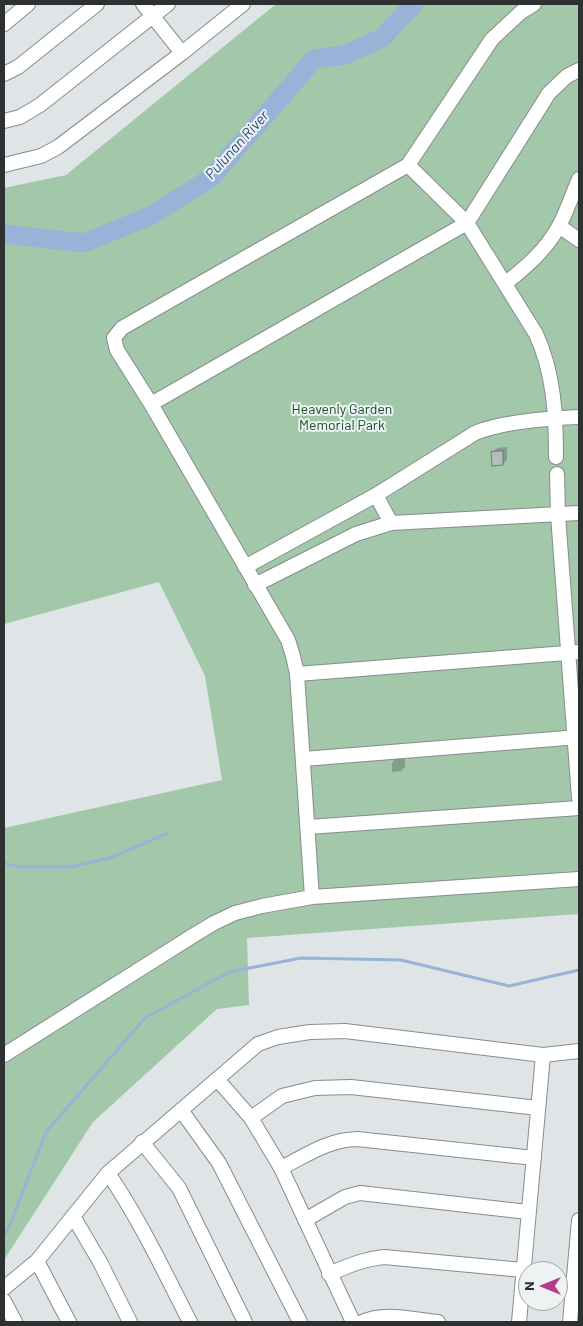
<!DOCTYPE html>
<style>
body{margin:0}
#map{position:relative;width:583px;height:1326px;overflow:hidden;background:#dfe5e6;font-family:Barlow,sans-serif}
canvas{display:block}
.frame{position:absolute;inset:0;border:5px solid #2e3131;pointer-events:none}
.north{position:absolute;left:518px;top:1261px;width:50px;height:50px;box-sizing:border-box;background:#edf2f3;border:1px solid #a1a5a5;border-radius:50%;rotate:270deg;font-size:14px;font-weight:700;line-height:20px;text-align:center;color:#2e3131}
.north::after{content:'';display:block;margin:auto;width:18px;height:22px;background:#b23a8f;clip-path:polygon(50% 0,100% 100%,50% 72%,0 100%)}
</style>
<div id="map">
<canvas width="583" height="1326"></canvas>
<div class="frame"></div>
<div class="north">N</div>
</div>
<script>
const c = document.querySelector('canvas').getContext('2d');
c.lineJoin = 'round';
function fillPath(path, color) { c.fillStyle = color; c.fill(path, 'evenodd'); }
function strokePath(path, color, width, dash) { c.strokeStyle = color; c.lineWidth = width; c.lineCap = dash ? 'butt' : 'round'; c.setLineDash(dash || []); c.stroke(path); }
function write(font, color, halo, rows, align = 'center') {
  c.font = font + ' Barlow,sans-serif'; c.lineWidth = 4; c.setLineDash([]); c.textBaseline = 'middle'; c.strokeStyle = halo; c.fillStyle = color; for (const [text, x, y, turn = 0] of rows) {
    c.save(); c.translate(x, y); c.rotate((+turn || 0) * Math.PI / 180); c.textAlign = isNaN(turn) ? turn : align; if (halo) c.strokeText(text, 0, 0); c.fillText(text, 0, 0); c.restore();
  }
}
const green = new Path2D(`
 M276 4H579V914L247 938 249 1005 217 1009 93 1122 4 1260V828L222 780 205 676 159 582 4 624V188L66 175Z`);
const shadow = new Path2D(`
 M579 436V453L578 437Z
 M507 447V460L503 464 493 452 497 448Z
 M396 758H405V767L401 771 392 772V763Z`);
const stream = new Path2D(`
 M4 863 18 867H70L110 858 166 834
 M4 1235 9 1227 46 1132 145 1018 229 972 301 958 401 960 509 986 579 970`);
const river = new Path2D(`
 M4 234 84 243 150 216 211 178 314 59 345 55 382 38 414 4`);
const building = new Path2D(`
 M503 451V465L492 466 491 452Z`);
const minor = new Path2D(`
 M143 4 182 53
 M4 24 28 4
 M4 74 18 67 97 4
 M4 121 20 117 40 105 168 4
 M4 165 41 156 58 147 182 53 243 4
 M408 165 467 223 536 334C554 373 556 415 556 457
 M559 226 579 240
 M506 283C527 266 546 250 559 226 567 211 572 195 579 179
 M151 404 467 223 549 93 567 76 579 70
 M557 474 558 515 579 798
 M376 495 391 523
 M245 567 376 495 475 433C501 422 550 418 579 417
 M255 585 356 534 391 523 579 513
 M297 674 579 652
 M303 759 579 737
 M308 827 579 808
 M312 897 297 674 293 656 288 640 151 404 117 350 114 338 122 328 408 165 492 39 521 12 534 4
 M4 1055 194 935 214 923 235 913 262 906 312 897 579 879
 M217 1079 251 1118 281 1168 353 1322
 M181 1110 219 1163 300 1322
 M251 1118 282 1096 315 1088 351 1087 538 1108
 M142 1142 179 1188 245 1322
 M281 1168C307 1155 327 1140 357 1139L534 1158
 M108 1173C140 1220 164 1271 190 1322
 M73 1216 100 1262 130 1322
 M305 1220 345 1197 360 1193 528 1212
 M37 1261 69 1322
 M329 1274C348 1266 363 1259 384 1257L523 1270
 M4 1288 37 1261 108 1173 258 1044 278 1037 310 1032 345 1031 543 1055 579 1051
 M4 1301 15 1322
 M362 1322C385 1311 414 1320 438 1322
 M519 1322 543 1055
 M570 1322 579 1220`);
const parkNames = [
 ["Heavenly Garden",342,409],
 ["Memorial Park",342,425]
];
const waterNames = [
 ["Pulunan River",237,145,-48]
];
fillPath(green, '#a2c7a9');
fillPath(shadow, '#0003');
strokePath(stream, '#99b2d8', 3);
strokePath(river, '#99b2d8', 19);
fillPath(building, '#b7bbbe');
strokePath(building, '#727679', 1);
strokePath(minor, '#878c8d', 16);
strokePath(minor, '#fff', 14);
write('14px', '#145229', '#edf2f3', parkNames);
write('italic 15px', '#2b4a7c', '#edf2f3', waterNames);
</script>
